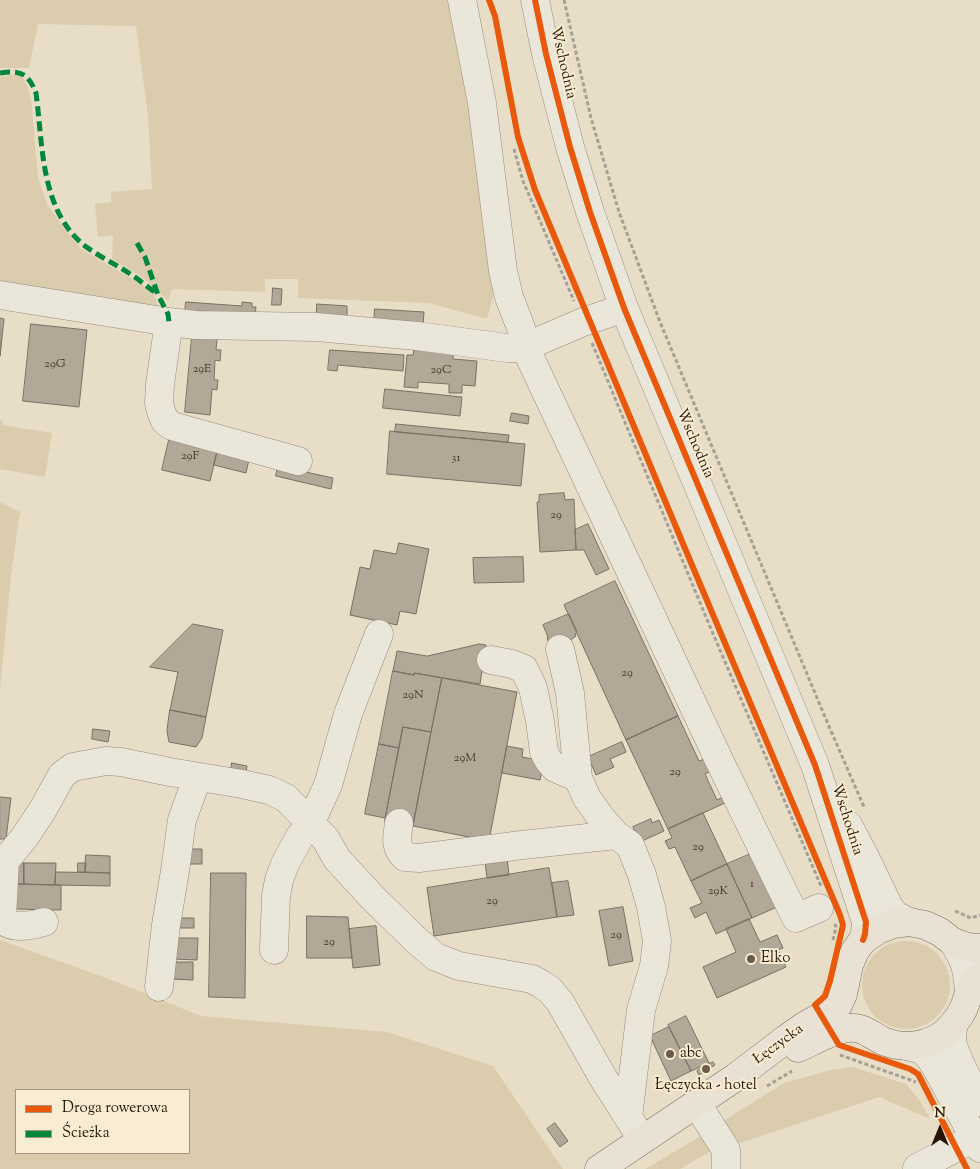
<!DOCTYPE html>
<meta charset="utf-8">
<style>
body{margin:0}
#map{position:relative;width:980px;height:1169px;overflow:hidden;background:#e8ddc6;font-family:"Sorts Mill Goudy",serif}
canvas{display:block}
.legend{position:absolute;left:15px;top:1089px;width:175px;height:65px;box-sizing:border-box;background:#f8ecd2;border:1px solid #a59581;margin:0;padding:6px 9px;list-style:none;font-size:15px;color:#291307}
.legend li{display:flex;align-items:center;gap:10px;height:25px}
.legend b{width:25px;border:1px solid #a59581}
.north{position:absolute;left:915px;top:1104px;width:50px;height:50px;-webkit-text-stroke:4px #f8ecd2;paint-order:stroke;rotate:0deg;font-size:14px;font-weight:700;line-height:20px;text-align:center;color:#291307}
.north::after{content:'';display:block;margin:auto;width:18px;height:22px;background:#291307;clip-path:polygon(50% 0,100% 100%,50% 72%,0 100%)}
</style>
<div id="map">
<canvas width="980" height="1169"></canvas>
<ul class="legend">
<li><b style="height:6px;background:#e8590c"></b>Droga rowerowa</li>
<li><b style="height:6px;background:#00873e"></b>Ścieżka</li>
</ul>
<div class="north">N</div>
</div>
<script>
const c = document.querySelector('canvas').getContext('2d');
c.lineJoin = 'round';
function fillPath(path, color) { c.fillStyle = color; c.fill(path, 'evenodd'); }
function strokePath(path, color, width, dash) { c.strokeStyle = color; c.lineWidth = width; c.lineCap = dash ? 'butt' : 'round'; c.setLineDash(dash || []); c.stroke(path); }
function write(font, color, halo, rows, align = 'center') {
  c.font = font + ' "Sorts Mill Goudy",serif'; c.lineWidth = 4; c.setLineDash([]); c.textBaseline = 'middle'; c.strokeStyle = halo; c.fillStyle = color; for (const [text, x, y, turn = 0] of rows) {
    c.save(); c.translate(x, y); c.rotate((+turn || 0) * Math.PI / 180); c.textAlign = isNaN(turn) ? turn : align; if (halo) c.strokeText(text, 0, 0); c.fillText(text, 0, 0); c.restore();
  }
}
const green = new Path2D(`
 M0 0H457L498 280 487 319 429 303 298 298V279H265V292L172 289 168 301C152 283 132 270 112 259L113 235 98 237 95 204 111 202V192L152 189 148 116 136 26 38 24 29 68H0Z
 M10 75H16L23 77 28 88 31 99 38 177 47 204 64 228 81 249 141 284 153 293 161 312 0 286V77Z
 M0 420 3 421V425L52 433 45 477 0 469Z
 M0 502 20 512 11 575 0 690Z
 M0 940 109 979 201 1016 387 1032 493 1066 563 1169H0ZM16 1090H189V1153H16Z
 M862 985a44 44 0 1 1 88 0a44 44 0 1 1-88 0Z
 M853 1067 906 1084 920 1101 930 1119 879 1097 737 1144 720 1123 784 1083 831 1070Z
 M701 1136 711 1151 680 1169H645Z`);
const building = new Path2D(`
 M273 288 282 289 281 305H272Z
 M186 302 242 306V302L252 303V307H256L255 317 185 312Z
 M317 304 347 306V321L317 319Z
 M375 309 424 312 423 327 374 323Z
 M0 318 4 319 0 356Z
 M31 324 87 330 79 407 23 401Z
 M192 337 217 339 216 350H221L220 361 215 360 214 380H218L217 390 212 389 210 415 185 412Z
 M414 347 453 350V359L477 361 475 386 462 385V393H449V384L418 382V388L404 387 407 355H413Z
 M330 350 404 355 403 371 338 365 337 371 328 370Z
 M385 389 462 397 460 416 383 408Z
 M512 413 529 416 528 424 510 421Z
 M396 424 509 435 508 442 395 432Z
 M390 431 525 444 521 486 387 474Z
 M170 436 218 448 210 481 162 470Z
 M218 448 250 455 246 473 214 465Z
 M278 466 333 478 331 489 276 476Z
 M564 493 565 500 574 499 576 550 540 552 537 502H539V495Z
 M588 524 609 569 596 575 584 550H576L575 530Z
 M399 543 429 549 416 614 400 611 397 625 350 615 360 567 370 569 374 550 396 554Z
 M523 557 524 582 474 583 473 558Z
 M615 581 678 716 626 740 564 605Z
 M569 614 577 632 575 634 576 636 572 639 565 642 550 646 547 638 548 637 543 625Z
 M193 624 223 630 206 717 170 710 178 672 150 667Z
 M480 644 486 645 480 684 414 673V675L393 671 397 651 427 656Z
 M393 671 414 675V673L442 678 431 732 403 727 399 748 379 744Z
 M442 678 517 692 489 841 413 826Z
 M170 710 206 717 202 738 196 747 169 742 167 731Z
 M678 716 699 761 705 759 711 771 705 774 717 800 723 797 725 803 668 829 626 740Z
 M403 727 431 732 413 826 385 821Z
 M93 729 110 731 108 742 92 739Z
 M622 742 626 752 610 759 614 767 596 775 588 757Z
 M379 744 399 748 385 818 365 814Z
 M507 746 523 749 522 757 543 761 540 780 502 773Z
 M232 763 247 766 246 772 231 770Z
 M0 797 11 798 6 839H0Z
 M703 813 727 864 691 881 675 847 669 849 665 841 672 838 668 829Z
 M651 819 652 823 659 820 664 831 640 842 633 827Z
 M182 849H202V864H182Z
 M753 853 777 907 752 918 727 864Z
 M86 855 110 856V873L85 872Z
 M507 857 509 875 487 878 485 861Z
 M11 862 24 863V884H11Z
 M24 863H56L55 885 24 884Z
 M78 863H86L85 872H78Z
 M727 864 752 918 716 934 706 912 695 918 690 908 702 903 691 881Z
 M549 868 557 917 434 936 427 888Z
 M56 872 110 873V886L55 885Z
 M211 873H246L245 998 209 997Z
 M568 881 574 915 557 917 552 883Z
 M11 884 61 885V910L14 909Z
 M623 907 633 961 609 966 599 911Z
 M307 916 348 917 352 958H307Z
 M175 918H194V928H175Z
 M749 919 760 942 777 935 783 948 778 950 786 967 717 998 703 967 736 952 726 929Z
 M376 926 380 965 353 968 349 929Z
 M172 938H198L197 960 172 959Z
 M170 962H193V980L170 979Z
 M686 1016 709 1063 691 1071 668 1025Z
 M669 1027 691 1071 671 1081 650 1036Z
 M713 1062 715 1065 699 1075 697 1071Z
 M555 1123 568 1141 560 1147 547 1129Z`);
const path = new Path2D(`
 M564 0 591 118 619 212 660 322 825 717 864 807
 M514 149 523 181 574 301
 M592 343 711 629 821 886
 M955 911 971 918 980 915
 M833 940 836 927 835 924
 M840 1055 916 1082
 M767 1086 792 1071`);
const minor = new Path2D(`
 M462 0 482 103 503 271 509 297 521 328 525 347 719 760 796 918 819 908
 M535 0 546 54 570 147 590 212 624 308 815 765 866 922 865 934 863 940
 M0 295 169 322 196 325 316 327 417 336 507 348H517L525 347 583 322 624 308
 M169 322 160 384 159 403 161 411 165 421 172 426 298 461
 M560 649 570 693 578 778 587 798 601 818 616 835 630 845 642 875 651 907 657 941 654 966 641 1010 628 1117
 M491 660 512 664 524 669 533 688 540 721 544 752 549 761 555 768 578 778
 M399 823C397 838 394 846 405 857L419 858 522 845 616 835
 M848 825 865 857 889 907 895 915 909 922
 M44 922C35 925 18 928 9 924 6 923 4 920 2 918L5 861 24 838 42 811 62 775 73 767 106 761 121 762 170 772 242 784 269 790 286 798 325 838 337 859 373 898 417 941 436 957 459 966 532 979 541 984 550 990 560 1002 602 1076 642 1139
 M953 942C965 960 967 968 969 990
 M274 950 276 896 279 880 285 864 299 838 310 824 328 785 348 714 379 634
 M159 987 166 925 175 871 182 820 191 795 198 777
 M953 1025C953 1030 952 1036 952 1041 955 1058 972 1086 980 1102
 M907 1046 920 1049 928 1055 937 1069 980 1148
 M697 1104 726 1150V1169
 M917 1168 980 1135`);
const major = new Path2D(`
 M798 1048C812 1042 834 1029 848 1028 862 1026 871 1035 883 1041 904 1050 931 1046 947 1031 955 1023 963 1013 966 1002 970 990 970 985 980 976
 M599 1169 736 1077 786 1039 806 1025 826 1014 838 1005 843 994 849 965 855 951 863 940 878 930 893 924 909 922 925 925 940 932 953 942 967 947 980 948`);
const quiet = new Path2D(`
 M0 73C21 70 28 73 36 93 43 145 40 210 85 246 96 254 109 261 121 268 134 276 146 285 158 295
 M137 243 145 257 158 295 168 314 169 322`);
const cycleway = new Path2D(`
 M489 0 495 16 518 137 535 190 689 558 840 915 843 925 830 981 825 996 815 1005 839 1045 910 1069 918 1074 967 1169
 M535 0 546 54 570 147 590 212 624 308 815 765 866 922 865 934 863 940`);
const markers = [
 [751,959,5,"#6c5a4a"],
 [670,1054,5,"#6c5a4a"],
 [706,1069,5,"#6c5a4a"]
];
const numberNames = [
 ["29G",55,365],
 ["29E",202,370],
 ["29C",441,371],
 ["29F",190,457],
 ["31",456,459],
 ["29",556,516],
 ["29",627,674],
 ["29N",413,696],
 ["29M",465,759],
 ["29",675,773],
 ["29",698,848],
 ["1",752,885],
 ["29K",718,892],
 ["29",492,902],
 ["29",616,936],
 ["29",329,943]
];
const streetNames = [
 ["Wschodnia",562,63,77],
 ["Wschodnia",694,444,67],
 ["Wschodnia",846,820,72],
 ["Łęczycka",779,1045,-36]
];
const poiNames = [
 ["Elko",761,959],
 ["abc",680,1054],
 ["Łęczycka - hotel",706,1086,"center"]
];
fillPath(green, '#dcccae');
fillPath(building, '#b1a898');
strokePath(building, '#797063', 1);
strokePath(minor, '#948b7d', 29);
strokePath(major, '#797063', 29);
strokePath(path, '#a59f96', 3, [4, 2.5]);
strokePath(minor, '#ebe6da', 28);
strokePath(major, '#e8e1d4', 28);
strokePath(quiet, '#00873e', 5, [10, 5]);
strokePath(cycleway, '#e8590c', 6);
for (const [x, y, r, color] of markers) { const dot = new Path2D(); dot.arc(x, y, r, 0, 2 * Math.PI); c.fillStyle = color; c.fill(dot); strokePath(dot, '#f8ecd2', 2); }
write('12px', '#4b382b', null, numberNames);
write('15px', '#291307', '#f8ecd2', streetNames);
write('15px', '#291307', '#f8ecd2', poiNames, 'left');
</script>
